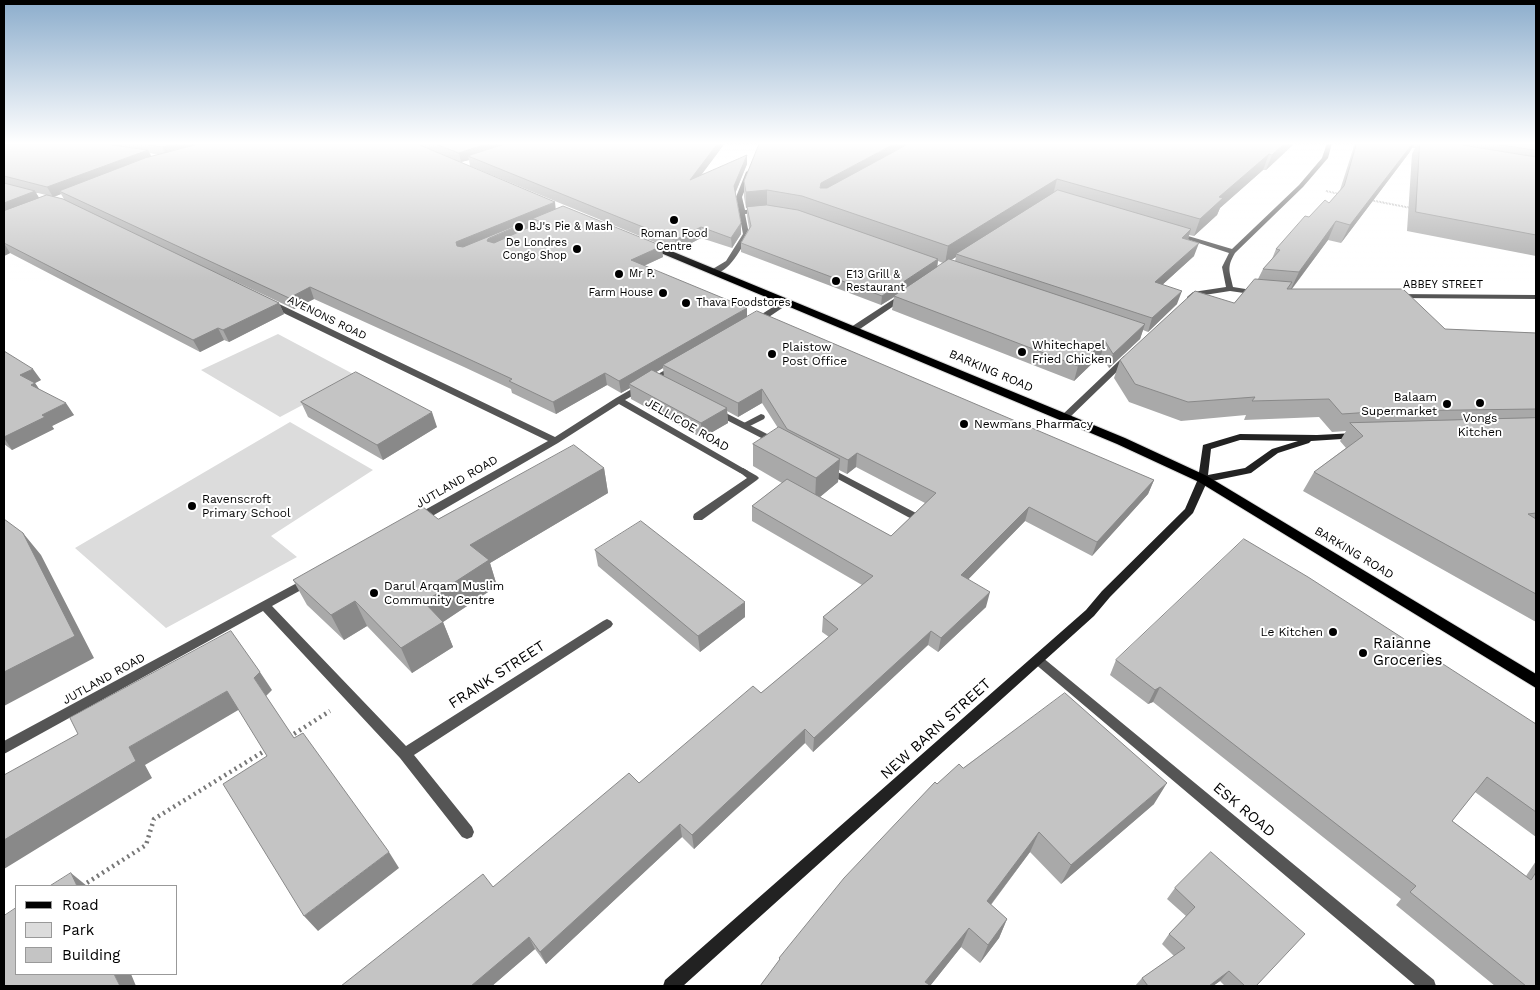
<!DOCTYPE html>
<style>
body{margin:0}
#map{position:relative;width:1540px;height:990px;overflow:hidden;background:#fff;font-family:"Work Sans",sans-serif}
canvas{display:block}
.frame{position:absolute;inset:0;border:5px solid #000;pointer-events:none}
.legend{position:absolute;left:15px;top:885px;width:162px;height:90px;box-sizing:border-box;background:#fff;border:1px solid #999;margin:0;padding:6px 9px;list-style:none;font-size:15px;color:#000}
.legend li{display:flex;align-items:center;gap:10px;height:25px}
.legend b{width:25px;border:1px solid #999}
</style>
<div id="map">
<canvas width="1540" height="990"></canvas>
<div class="frame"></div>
<ul class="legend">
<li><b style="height:6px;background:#000"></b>Road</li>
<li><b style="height:14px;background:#dcdcdc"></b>Park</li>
<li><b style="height:14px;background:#c4c4c4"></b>Building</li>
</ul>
</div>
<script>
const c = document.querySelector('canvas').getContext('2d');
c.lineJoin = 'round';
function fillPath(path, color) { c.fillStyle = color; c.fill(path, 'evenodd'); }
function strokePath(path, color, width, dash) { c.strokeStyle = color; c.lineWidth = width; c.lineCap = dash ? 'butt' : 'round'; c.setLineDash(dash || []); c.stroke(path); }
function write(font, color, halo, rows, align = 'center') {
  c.font = font + ' "Work Sans",sans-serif'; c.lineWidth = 4; c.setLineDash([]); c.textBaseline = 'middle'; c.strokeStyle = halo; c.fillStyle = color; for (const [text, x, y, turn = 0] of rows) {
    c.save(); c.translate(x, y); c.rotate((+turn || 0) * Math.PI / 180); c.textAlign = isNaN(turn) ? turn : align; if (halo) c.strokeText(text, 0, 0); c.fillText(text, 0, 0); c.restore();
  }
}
const green = new Path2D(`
 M278 334 357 376 280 417 201 370Z
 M290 422 373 470 271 536 297 557 166 628 75 548Z`);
const pathFar1 = new Path2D(`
 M1326 191 1339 194
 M1370 200 1411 208`);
const path = new Path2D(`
 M289 737 330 711
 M82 886 146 845 154 819 266 750`);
const lane = new Path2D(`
 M761 414 764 415 765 417 764 419 748 427H742L740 425Z
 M828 467 916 513 917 515 912 519 908 517 825 472 823 470 825 468Z
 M743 468 757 476 759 478 757 480 702 520H694L693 517 694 514 747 478 738 471Z`);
const street = new Path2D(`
 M1327 143H1332L1328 158 1303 187 1235 253C1226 268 1230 272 1233 287L1258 291V295L1230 291 1198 296 1193 301H1187V297L1193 292 1226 287 1222 267 1229 253 1174 235V233H1178L1232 249 1299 185 1322 158Z
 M749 170 752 172 742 197 745 210 760 209 763 211 760 213 745 214 749 234C742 247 729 275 711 274V270L726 261 743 234 736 197 746 172Z
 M1394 294 1536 295V299L1397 298H1394Z
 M900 295H906L907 297 857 331H851V327Z
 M784 300H787L791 302 760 323H754V319Z
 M267 301H273L555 437 616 398 672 366H678V370L625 400 748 471 743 474 740 473 619 404 558 443 422 522H414L413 519 414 516 548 441 267 305Z
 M1124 356H1127L1131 358 1067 420H1061L1059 418 1061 416Z
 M716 408 777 439 779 441 777 443H771L713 413 712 411 713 409Z
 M308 577 312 578 314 581 312 584 272 606 406 746 603 621 607 619 611 621 613 624 611 627 414 755 472 827 474 832 472 837 467 839 462 837 400 758 263 611 4 754V741Z
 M1038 655 1042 657 1434 980 1436 986H1416L1034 663 1032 660 1034 657Z`);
const secondary = new Path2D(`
 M1355 433 1358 434 1360 436 1358 438 1311 441 1309 443 1278 453 1251 473 1207 482 1193 513 1110 597 1094 616 683 986H663L665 980 1086 610 1102 591 1185 509 1198 479 1203 445 1240 434 1317 435ZM1240 440 1298 441 1272 449 1245 468 1208 475 1211 449Z`);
const primary = new Path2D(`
 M647 241 1125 438 1207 476 1536 674V688L1199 482 1117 444 644 246V242Z`);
const wall = new Path2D(`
 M4 143H725L702 174 747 164 735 194 741 234 732 248 701 238 676 251 470 166 469 160 461 162 556 209 663 257 644 266 747 317 1154 480 1148 494 1092 556 1025 521 968 579 986 607 938 652 928 645 813 752 805 743 694 849 682 837 546 964 535 949 492 986H341L493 887 639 783 761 693 829 637 822 632 823 617 862 585 752 521V506L782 483 753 466V444L778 428 762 403 738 417 727 411 728 423 702 438 631 399 630 388 621 393 607 385 556 414 512 393 511 389 464 367 314 299 294 309 213 271 279 303 284 314 229 342 224 340 200 352 10 253 4 256ZM150 153 158 155 151 156ZM36 193H38L46 195 39 198ZM61 194 64 199 54 197ZM663 368 664 376 656 372ZM856 467 925 503 891 536 820 497 838 482 839 470 847 474Z
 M1295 143 1266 170H1263L1220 208 1217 215 1194 236 1189 235 1188 240 1194 256 1162 285 1177 304 1148 332 1143 330 1140 339 1109 368 1101 355 1074 381 892 310 894 297 881 305 741 252V243L749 228 747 216V208H746L744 197V181ZM956 257 955 261 951 260ZM938 261 943 263 937 268Z
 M1355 143H1536V256L1407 231 1412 154 1415 148H1412L1409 153 1341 243 1328 240 1292 289 1445 329 1536 333V622L1303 491 1314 472 1346 448 1340 441 1346 431 1332 432 1319 417 1244 420 1246 415 1181 421 1129 402 1114 378 1120 360 1234 303 1258 279 1263 269 1272 259 1276 249 1309 217 1329 203 1340 190Z
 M4 351 41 380 35 383 39 389 74 415 52 426 54 429 12 450 4 444Z
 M301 402 437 427 383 460 308 417Z
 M604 468 608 493 490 563 497 586 443 622 453 647 412 673 367 626 344 640 307 605 293 580 438 519Z
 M595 550 745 617 700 652 598 566Z
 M1116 660 1536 724V837L1475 792 1452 821 1526 876 1536 861V986H1495L1396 905 1401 899 1153 702 1148 704 1110 675Z
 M963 768 1154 804 1061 884 1030 852 991 905 1007 919 999 938 980 963 961 947 930 986 779 961V958L937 784Z
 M1211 852 1256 986H1225L1220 981 1213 986H1135L1142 978 1174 956 1162 944 1169 934 1186 916 1167 899 1175 888Z`);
const shadedWall = new Path2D(`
 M178 143H216L167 156 162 147Z
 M489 143H518L468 156 469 160 461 162 459 153Z
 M718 143H725L690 190V180Z
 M896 143H912L820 199V204L821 183Z
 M1285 143H1295L1266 170 1272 155Z
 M1413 143H1414L1409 153 1341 243 1350 225Z
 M148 150 153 160 59 191 61 194 53 197 47 187Z
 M1269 154 1263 170 1220 208 1217 215 1194 236 1200 219 1219 197Z
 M747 155V164L734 196V186Z
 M1057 179 1053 195 956 254V257L945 264 948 246Z
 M767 190V206L746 208V192Z
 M35 191 41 201 4 216V203Z
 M555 202 556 212 534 219 536 229 490 249 459 253 456 242Z
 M1336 221 1328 240 1290 291 1299 272Z
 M741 223V234L732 248 731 238Z
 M701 227V238L676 251 675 240Z
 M1191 229 1187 242 1182 238Z
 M4 243 10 253 4 256Z
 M1199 243 1194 256 1150 296 1155 282Z
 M662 246 663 257 632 271 631 260Z
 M938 259 937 268 894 296V297L881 305 882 296Z
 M310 287 314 299 294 309 289 298Z
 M1182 291 1177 304 1148 332 1152 318Z
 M279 303 284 314 229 342 223 330Z
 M747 308V319L663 365V368L633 386 629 384 630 388 621 393 619 381Z
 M1145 324 1140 339 1109 368 1113 354Z
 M218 328 224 340 200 352 193 340Z
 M1105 341 1101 355 1074 381 1078 366Z
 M33 369 41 380 35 383 43 395 39 397 20 375Z
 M605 373 607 385 556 414 553 402Z
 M762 389V403L738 417V403Z
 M66 403 74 415 52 426 54 429 12 450 4 438V437L42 415Z
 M727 408 728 423 702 438 701 423Z
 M432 412 437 427 383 460 377 445Z
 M857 453 856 467 847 474 848 460Z
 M840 459 838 482 815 501 816 478Z
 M604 468 608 493 490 563 497 586 443 622 453 647 412 673 401 648 424 602 470 545Z
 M1154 480 1148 494 1092 556 1097 542Z
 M1029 507 1025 521 958 590 961 575Z
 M23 533 41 555 94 658 4 706V672Z
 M990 592 986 607 938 652 941 638Z
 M355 601 367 626 344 640 331 615Z
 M745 602V617L700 652 698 636Z
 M931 631 928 645 813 752 814 738Z
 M260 672 272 690 266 696 254 678Z
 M1160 687 1153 702 1148 704 1155 690Z
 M227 691 240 709 145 765 152 778 4 869V840L129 747Z
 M805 729V743L694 849 692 835Z
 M1167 783 1154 804 1061 884 1071 865Z
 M680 824 682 837 546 964 540 952Z
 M1039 832 1030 852 979 920 987 901Z
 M389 852 399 868 318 931 304 916Z
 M71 873 87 886H77Z
 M1007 919 999 938 980 963 988 945Z
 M969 928 961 947 930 986 925 982Z
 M529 937 535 949 492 986H471Z
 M1229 971 1220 981 1213 986H1209Z
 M114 974H131L136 986H120Z`);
const building = new Path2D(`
 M4 143H97L148 150 47 187 4 176Z
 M139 143H178L162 147Z
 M203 143H415L555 202 456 242 457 246 463 247 563 206 662 246 631 260 747 308 619 381 605 373 553 402 509 381 512 379 460 355 310 287 289 298 59 191 145 158ZM534 219 541 222 494 243 487 241 488 239Z
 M434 143H489L459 153Z
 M508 143H718L690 180 747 155 734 186 741 223 731 238 701 227 675 240 468 156Z
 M761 143H896L821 183 820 188H827L910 143H1285L1272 155 1269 154 1219 197 1223 198 1200 219 1057 179 948 246 802 196 767 190 746 192 744 181 759 144Z
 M1357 143H1413L1350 225 1336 221 1299 272 1263 269 1280 250 1276 249 1305 216 1309 217 1325 200 1329 203 1344 186Z
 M1420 143H1450L1536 157V235L1416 212Z
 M1489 143H1536V150Z
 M4 183 35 191 4 203Z
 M1058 190 1191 229 1182 238 1199 243 1155 282 1182 291 1152 318 956 254Z
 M47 195 63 199 279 303 223 330 218 328 193 340 4 243V211Z
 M767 205 798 210 938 259 882 296 741 243 751 226 747 207Z
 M949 259 1145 324 1113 354 1105 341 1078 366 894 296Z
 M1255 279 1292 282 1287 289H1403L1445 329 1536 333V409L1387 411 1342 414 1329 399 1252 401 1255 397 1188 402 1135 384 1120 360 1195 291 1234 303Z
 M757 311 1154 480 1097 542 1029 507 961 575 990 592 941 638 931 631 814 738 805 729 692 835 680 824 540 952 529 937 471 986H341L483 874 493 887 629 773 639 783 753 686 761 693 838 629 823 617 873 576 752 506 787 479 891 536 936 493 857 453 848 460 787 429 762 389 738 403 663 365Z
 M4 351 33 369 20 375 35 383 31 385 66 403 42 415 45 417 4 437Z
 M652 370 727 408 701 423 629 384Z
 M356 372 432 412 377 445 301 402Z
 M1536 418V513L1528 514 1536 519V594L1314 472 1363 436 1350 423Z
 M779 427 840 459 816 478 753 444Z
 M574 445 604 468 470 545 489 560 424 602 443 622 401 648 355 601 331 615 293 580 423 507 438 519Z
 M4 519 23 533 75 636 4 672Z
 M641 521 745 602 698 636 595 550Z
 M1244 539 1308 577 1536 724V812L1487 777 1452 821 1531 880 1536 872V986H1526L1410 892 1416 886 1160 687 1155 690 1116 660Z
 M231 631 260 672 254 678 294 738 303 733 389 852 304 916 223 784 267 756 227 691 129 747 136 761 4 840V775L78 734 70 718Z
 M1065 693 1167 783 1071 865 1039 832 987 901 1007 919 988 945 969 928 925 982 931 986H760L780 959 779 958 844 878 935 782 937 784 959 764 963 768Z
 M1211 852 1305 934 1256 986H1245L1229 971 1209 986H1148L1142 978 1185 948 1169 934 1195 907 1175 888Z
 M71 873 77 886H50Z
 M16 908V974H114L120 986H4V916Z`);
const markers = [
 [674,220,5,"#000"],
 [519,227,5,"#000"],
 [577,249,5,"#000"],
 [619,274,5,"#000"],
 [836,281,5,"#000"],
 [663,293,5,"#000"],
 [686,303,5,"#000"],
 [1022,352,5,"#000"],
 [772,354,5,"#000"],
 [1480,403,5,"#000"],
 [1447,404,5,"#000"],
 [964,424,5,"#000"],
 [192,506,5,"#000"],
 [374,593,5,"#000"],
 [1333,632,5,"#000"],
 [1363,653,5,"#000"]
];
const farPoinames = [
 ["BJ's Pie & Mash",529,227],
 ["Roman Food",674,234,"center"],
 ["Centre",674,247,"center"],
 ["De Londres",567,243,"right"],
 ["Congo Shop",567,256,"right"],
 ["Mr P.",629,274],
 ["E13 Grill &",846,275],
 ["Restaurant",846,288],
 ["Farm House",653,293,"right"],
 ["Thava Foodstores",696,303]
];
const farStreetnames = [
 ["ABBEY STREET",1443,285],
 ["AVENONS ROAD",327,318,26]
];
const poiNames = [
 ["Whitechapel",1032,345],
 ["Fried Chicken",1032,359],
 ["Plaistow",782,347],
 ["Post Office",782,361],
 ["Balaam",1437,397,"right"],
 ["Supermarket",1437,411,"right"],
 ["Vongs",1480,418,"center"],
 ["Kitchen",1480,432,"center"],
 ["Newmans Pharmacy",974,424],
 ["Ravenscroft",202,499],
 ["Primary School",202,513],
 ["Darul Arqam Muslim",384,586],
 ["Community Centre",384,600],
 ["Le Kitchen",1323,632,"right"]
];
const streetNames = [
 ["BARKING ROAD",991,371,23],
 ["JELLICOE ROAD",687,425,30],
 ["JUTLAND ROAD",457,482,-30],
 ["BARKING ROAD",1354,553,31],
 ["JUTLAND ROAD",104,679,-29]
];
const nearPoinames = [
 ["Raianne",1373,644],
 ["Groceries",1373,661]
];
const nearStreetnames = [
 ["FRANK STREET",497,675,-33],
 ["NEW BARN STREET",936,729,-42],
 ["ESK ROAD",1244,810,40]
];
fillPath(green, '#dcdcdc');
strokePath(primary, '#dbdbdb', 2);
strokePath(pathFar1, '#777', 2, [0.5, 1]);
strokePath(path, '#777', 4.5, [2, 4]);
fillPath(lane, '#555');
fillPath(street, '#555');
fillPath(secondary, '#222');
fillPath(primary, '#000');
fillPath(wall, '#a9a9a9');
fillPath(shadedWall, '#898989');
fillPath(building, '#c4c4c4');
strokePath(building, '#898989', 1);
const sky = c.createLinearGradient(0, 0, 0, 281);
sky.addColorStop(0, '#8cadcc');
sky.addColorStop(0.51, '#fff');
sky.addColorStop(1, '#ffffff00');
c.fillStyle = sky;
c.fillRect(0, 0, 1540, 281);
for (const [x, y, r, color] of markers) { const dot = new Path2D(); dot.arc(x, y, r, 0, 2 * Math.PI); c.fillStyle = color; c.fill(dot); strokePath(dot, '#fff', 2); }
write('11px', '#000', '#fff', farPoinames, 'left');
write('11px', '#000', '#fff', farStreetnames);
write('12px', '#000', '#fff', poiNames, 'left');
write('12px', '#000', '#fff', streetNames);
write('15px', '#000', '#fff', nearPoinames, 'left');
write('15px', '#000', '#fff', nearStreetnames);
</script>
